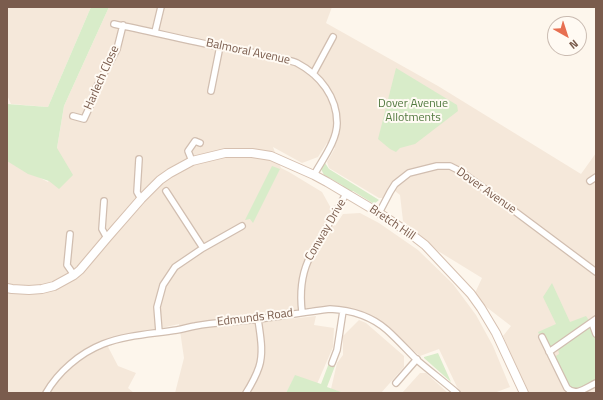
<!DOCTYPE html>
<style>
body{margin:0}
#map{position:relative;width:603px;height:400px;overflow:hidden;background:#fdf6ec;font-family:"Titillium Web",sans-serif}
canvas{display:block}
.frame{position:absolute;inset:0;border:8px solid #7a5c4d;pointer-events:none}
.north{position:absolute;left:547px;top:16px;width:40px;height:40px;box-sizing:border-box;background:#fffaf3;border:1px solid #cabbb1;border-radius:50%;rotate:141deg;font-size:11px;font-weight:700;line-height:16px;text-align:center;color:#7a5c4d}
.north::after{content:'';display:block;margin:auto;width:14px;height:18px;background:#e76f51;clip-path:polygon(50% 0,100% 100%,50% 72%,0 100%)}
</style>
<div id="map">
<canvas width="603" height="400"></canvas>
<div class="frame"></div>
<div class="north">N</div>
</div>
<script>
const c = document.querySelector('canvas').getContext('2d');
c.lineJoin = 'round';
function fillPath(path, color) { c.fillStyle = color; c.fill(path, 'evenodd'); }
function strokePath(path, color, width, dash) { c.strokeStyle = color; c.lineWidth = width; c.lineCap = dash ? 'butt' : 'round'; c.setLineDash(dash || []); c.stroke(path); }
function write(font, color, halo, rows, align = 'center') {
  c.font = font + ' "Titillium Web",sans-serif'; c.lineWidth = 4; c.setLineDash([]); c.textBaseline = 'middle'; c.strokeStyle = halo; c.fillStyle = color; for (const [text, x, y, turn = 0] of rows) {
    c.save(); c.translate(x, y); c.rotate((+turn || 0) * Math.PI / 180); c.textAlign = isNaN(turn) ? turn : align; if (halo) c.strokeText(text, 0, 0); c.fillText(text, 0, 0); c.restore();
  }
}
const residential = new Path2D(`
 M7 7H91L48 107 11 104 7 95Z
 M109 7H332L326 23 438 86 581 174 596 153V393H529L522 380 503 336 511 326 485 306 475 293 482 278 438 251 403 221 400 195 390 187 383 198H379L329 168 327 162 335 148 327 143 318 157 302 163 273 147 281 168 289 172 322 192 332 210 330 213 335 226 343 214 360 213 379 223 418 250 453 284 476 315 493 346 510 387 494 393H462L457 387 439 349 420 356 402 341 392 330 369 314 342 307H314L288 311 290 319 316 316 314 325 334 328 333 347 317 384 295 376 286 393H175L184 358 179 324 105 341 118 366 136 373 128 388 134 393H7V160L48 182 57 148 64 106Z
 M359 320 366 323 404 356V367L381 393H344L331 389 337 363 343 355V336Z
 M420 373H426L448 393H402Z`);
const green = new Path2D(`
 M91 7H109L64 106 57 148 73 175 59 189 49 181 28 174 7 161V104L48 107Z
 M396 68 457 105 458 111 415 144 400 148 396 152 390 149 378 139Z
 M325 163 329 169 379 200 374 204 353 191H348L344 188 342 185 324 175 321 169Z
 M272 166 280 169 253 223 250 219 245 220Z
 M552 283 570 322 586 316 590 322 550 347 544 334 540 336 538 332 556 324 543 297Z
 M590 326 596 339V379L595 380 577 389 570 387 554 357 559 354 558 348Z
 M438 353 451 382 424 358V357Z
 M329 363H332L335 366 327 387 344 393H286L295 375 321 384Z`);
const street = new Path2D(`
 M114 24C149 31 185 40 221 47 240 50 260 53 280 58 286 60 292 61 297 63 320 75 337 97 337 123 337 141 322 160 314 175
 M155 32 161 7
 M313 74 333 37
 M211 91 220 46
 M73 116 84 119 90 106 95 90 117 49 123 25
 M139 159 137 192 141 199
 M192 161 188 151 195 141 200 143
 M590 181 596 177
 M166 191 203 248
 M104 201 102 229 107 238
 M379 213 390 192 395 184 409 173 437 166H450L460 171 481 186 596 272
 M70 234 67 265 74 275
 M302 312C300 295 301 277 308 261L346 194
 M592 323 596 334
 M159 332 157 307 163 285 175 267 203 248 242 226
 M542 337 567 388C576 397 587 387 596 383
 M549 352 596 319
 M332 363 337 350 343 311
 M396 383 417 359
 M46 393C58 372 80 353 103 344 126 335 152 334 177 330 183 329 189 327 195 326 215 322 237 322 258 319 282 316 306 312 330 309 351 310 371 316 387 330 397 339 407 350 417 360 430 371 444 382 457 393
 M246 393C251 385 256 376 259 367 264 352 260 334 258 319`);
const secondary = new Path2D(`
 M7 288 12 289 29 290 42 289 54 286 74 275 80 270 107 238 141 199 160 180 170 173 192 161 225 153H252L271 156 314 175 327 182 379 213 412 235 425 245 471 294 481 308 496 333 524 393`);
const streetNames = [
 ["Balmoral Avenue",248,52,12],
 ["Harlech Close",102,78,-66],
 ["Dover Avenue",486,191,35],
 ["Bretch Hill",392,223,34],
 ["Conway Drive",326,230,-60],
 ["Edmunds Road",255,318,-7]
];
const parkNames = [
 ["Dover Avenue",413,104],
 ["Allotments",413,118]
];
fillPath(residential, '#f5e8da');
fillPath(green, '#d8ecc9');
strokePath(street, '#d1beb0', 8);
strokePath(secondary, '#d6c0b0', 10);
strokePath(street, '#fff', 5.5);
strokePath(secondary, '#fff', 8);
write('12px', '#7a5c4d', '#fffaf3', streetNames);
write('12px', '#537a41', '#fffaf3', parkNames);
</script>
